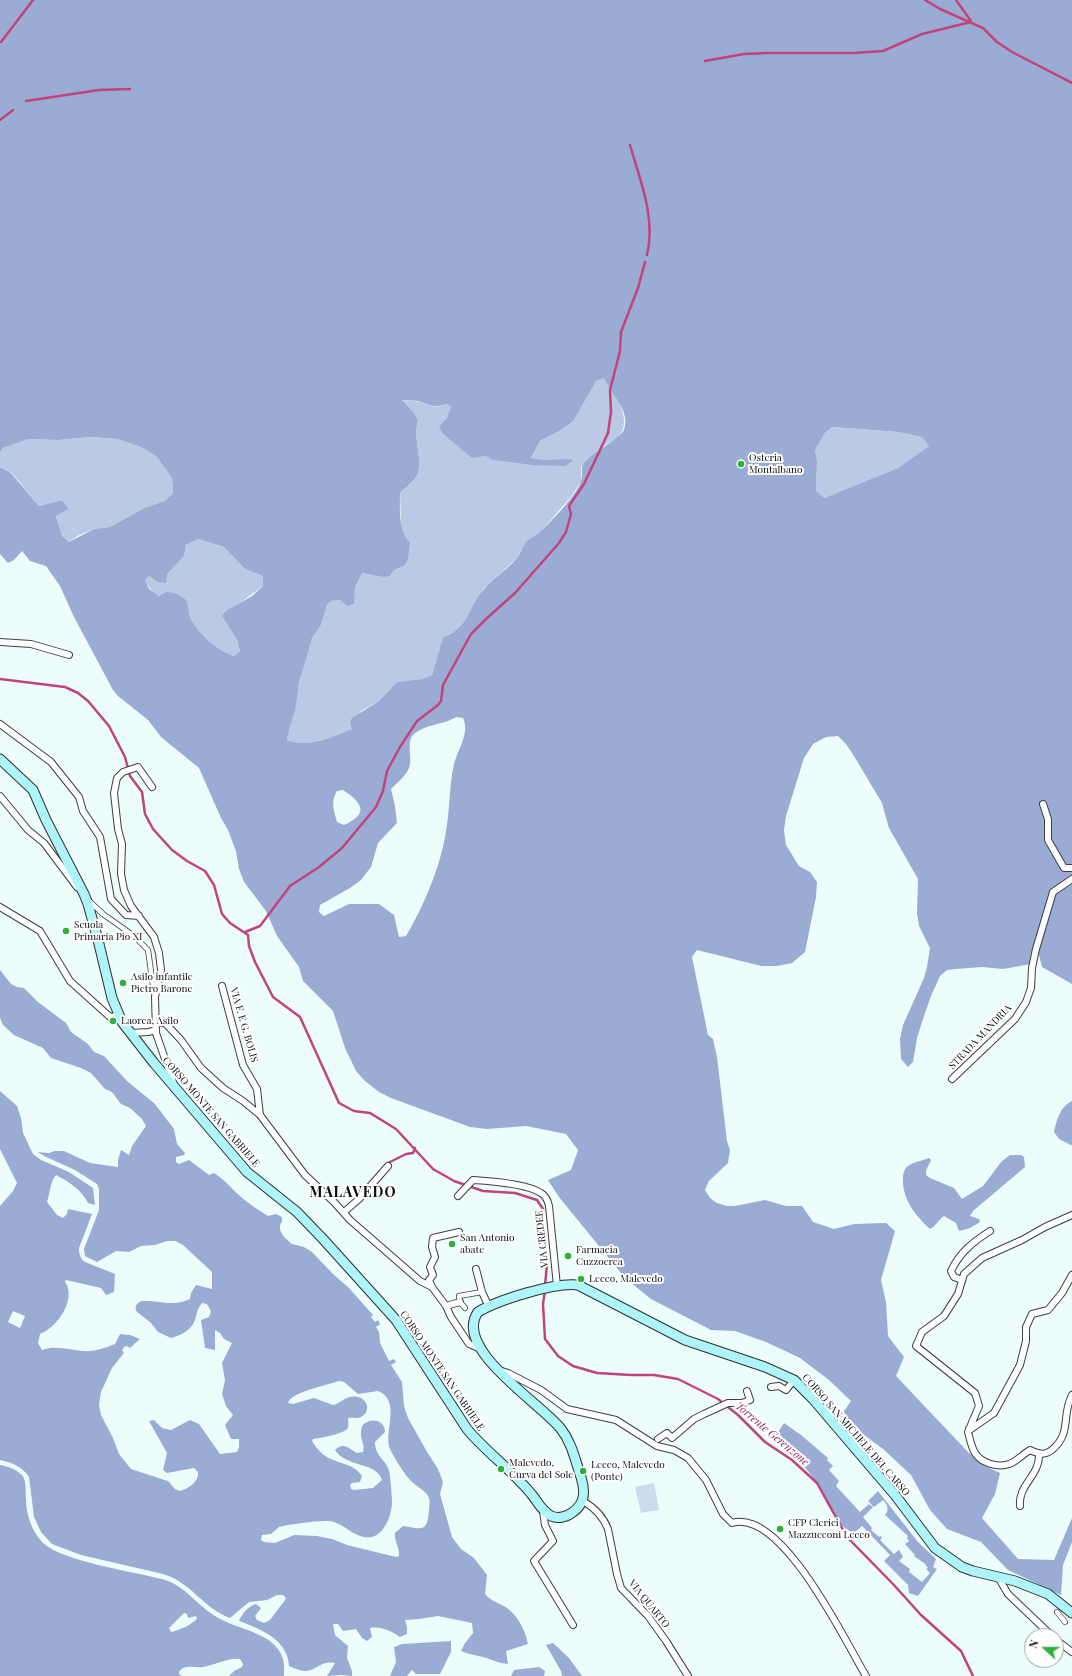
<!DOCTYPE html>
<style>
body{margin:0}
#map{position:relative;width:1072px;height:1676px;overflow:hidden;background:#edfdfc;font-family:"Playfair Display",serif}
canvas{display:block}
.north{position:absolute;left:1024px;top:1628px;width:40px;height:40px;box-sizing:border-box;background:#fff;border:1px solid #9e9e9e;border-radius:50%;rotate:291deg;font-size:11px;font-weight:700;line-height:16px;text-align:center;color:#0c0c0c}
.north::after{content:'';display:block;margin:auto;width:14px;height:18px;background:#31af3d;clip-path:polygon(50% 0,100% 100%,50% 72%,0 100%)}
</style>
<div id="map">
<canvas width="1072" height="1676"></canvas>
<div class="north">N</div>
</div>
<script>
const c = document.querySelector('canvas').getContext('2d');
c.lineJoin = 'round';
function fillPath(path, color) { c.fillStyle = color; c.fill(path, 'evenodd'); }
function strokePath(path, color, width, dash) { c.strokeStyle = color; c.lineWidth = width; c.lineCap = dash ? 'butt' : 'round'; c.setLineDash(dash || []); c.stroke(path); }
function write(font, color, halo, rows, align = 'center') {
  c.font = font + ' "Playfair Display",serif'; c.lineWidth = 4; c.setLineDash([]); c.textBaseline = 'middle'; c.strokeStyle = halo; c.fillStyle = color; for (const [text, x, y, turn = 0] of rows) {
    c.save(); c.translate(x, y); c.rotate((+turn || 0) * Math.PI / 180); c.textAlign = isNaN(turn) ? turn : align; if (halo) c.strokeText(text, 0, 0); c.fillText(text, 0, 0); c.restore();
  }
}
const green = new Path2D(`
 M604 378C608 389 616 394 620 404 624 413 627 428 619 436 615 440 609 442 604 446 596 453 589 460 581 467V481L571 497 541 531 525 543 516 559 484 588 467 618 458 630 443 637 432 675 422 679 397 682 379 701 361 711 352 729C331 737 310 748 287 740L290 727 295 711 296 697 307 651 312 638 321 625 327 605 331 601 340 600 347 606 355 594V588L362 573C371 574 382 579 390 576L394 570 404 566 405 537 401 525 400 493C405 488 412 483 416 477 425 464 412 438 418 421L415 414 402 400C408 401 416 401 422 402 435 406 432 409 447 404L452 407 443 434 472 457 486 456 492 460 531 465 568 460H543L531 459 540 441 559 431 596 381Z
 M832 427 898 432 922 437 929 446 898 468 824 498 816 490 817 461 815 450 825 433Z
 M90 437 117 439 141 447 156 456 172 478 173 493 165 501 144 508 110 527 94 529 79 535 69 542 62 536 56 516 69 509 62 500 39 506 11 472 0 467V452L3 448 29 439 58 440Z
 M198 539 224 547 245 569 263 576V586L222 616 237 640 240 651 234 656C217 650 194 631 189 614 187 610 187 605 186 601 167 597 154 600 145 580L149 576 157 582 184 556 186 545Z`);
const forest = new Path2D(`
 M0 0H1072V984L1042 967 1036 943 1031 964 1003 969 982 967 956 969 947 970 940 976 931 996 922 1022 917 1038 913 1062 908 1067 901 1059 900 1039 903 1025 924 978 927 967 930 948 919 926 917 913 918 879 889 828 882 803 854 756 846 744 838 736 826 737 813 744 804 758 786 816 784 830 786 845 799 866 810 872 817 882 816 897 805 952 792 963 777 966H761L697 950 692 957 708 1035 713 1039 717 1057 727 1141 730 1150 728 1163 709 1181 705 1190 710 1198 717 1203 727 1206H735L765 1200 786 1206H802L813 1222 834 1229 854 1224 886 1223 895 1231 881 1280 886 1302 888 1336 904 1357 896 1376 968 1452 983 1465 1000 1473 995 1494 982 1518 1018 1559 1054 1560 1072 1518V1542L1063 1565 1061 1595 1008 1570 981 1542 947 1529 930 1510 911 1475 883 1449 840 1417 851 1401 829 1380 800 1358 766 1342 735 1331 711 1330 651 1299 625 1278 559 1197 548 1180 571 1170 578 1150 566 1134 526 1126 487 1129 470 1127 391 1098 379 1092 365 1081 356 1071 345 1048 333 1011 303 981 299 967 277 936 266 911 244 882 239 869 236 851 228 830 221 818 199 768 161 737 148 720 118 696 113 690 74 617 60 586 46 566 30 561 22 551 14 560 8 563 0 554V467L10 472 39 506 62 500 69 509 56 516 62 536 69 542 94 529 110 527 144 508 165 501 173 493 172 478 156 456 141 447 117 439 90 437 58 440 29 439 3 448 0 452ZM604 378C610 394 631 409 624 430 621 438 589 454 583 465 581 468 582 471 582 474 582 480 579 486 576 491 567 505 554 518 542 530 537 535 530 538 525 543 522 548 520 554 516 559 507 570 494 577 485 588 468 606 470 628 443 637L432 675 422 679 397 682 379 701 352 718 350 722 352 729C331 737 310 748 287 740L290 727 295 711 299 683 312 638 321 625 327 605 331 601 340 600 347 606 354 604 355 588 362 573C371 574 382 579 390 576L394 570 404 566 408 559 410 543C398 529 400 511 400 493 405 488 412 483 416 477 425 464 412 438 418 421L415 414 402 400C409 401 416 400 422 402 434 406 433 408 447 404L451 407 447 418 439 426 443 434 472 458 486 456 492 460 531 465 565 466 573 461 571 459 543 460 531 458 540 441 559 431 573 421 596 381ZM832 427 898 432 922 437 929 446 898 468 824 498 816 490 817 461 815 450 825 433ZM198 539 224 547 245 569 263 576V586L252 596 226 611 222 616 237 640 240 651 234 656C217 650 195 632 189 614 188 610 188 605 187 602 184 596 173 592 167 592 165 592 161 595 159 596L149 589 145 580 149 576 157 582 166 583 167 574 184 556 186 545ZM456 717 463 718C470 733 458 749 454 764 449 786 450 809 446 831 441 865 424 906 406 936L399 937 394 915 379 904H349L324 916 319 912 320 905 350 888 361 880 371 867 378 843 397 823 395 806 391 789C397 783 406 776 409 768 413 758 406 742 413 735 424 724 444 725 456 717ZM343 790C363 803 369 814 344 825L337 822C334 810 330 802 337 791Z
 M0 970 11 984 17 987 24 988 38 1002 66 1023 71 1032 88 1044 94 1052 104 1056 127 1081 155 1104 174 1129 177 1144 185 1153 184 1155 176 1157V1162L179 1164 189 1160 209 1175 214 1173C224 1179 231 1188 240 1196 248 1203 258 1210 268 1216L276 1214 282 1217V1221L280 1225V1230L284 1237 292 1244 304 1247 312 1252 333 1274 349 1288 373 1315 371 1317 375 1322 378 1320 380 1324 376 1327 379 1332 380 1343 389 1361 394 1359 396 1362 391 1365 402 1382 404 1406 408 1418 426 1450 438 1469 443 1482 440 1494 452 1537 461 1549 474 1558 487 1575 485 1594C491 1601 499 1603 507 1608 518 1616 525 1630 528 1644L506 1651 508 1664C498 1663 493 1660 483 1657 475 1655 468 1654 461 1651L465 1643 473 1633 472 1623 438 1616 419 1619 405 1620 407 1627V1634L400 1637C391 1631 381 1626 370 1628L372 1637 367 1641 362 1638 356 1629 343 1631 338 1624H333L335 1635 348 1646 347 1658 352 1671V1676L341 1675 327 1676 335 1663C321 1660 316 1671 305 1671 300 1671 294 1668 289 1666 288 1640 261 1629 239 1621 242 1614 248 1606 256 1604L261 1608 255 1616 257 1620 264 1623 270 1620 285 1600 286 1598 283 1595H277L267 1600 249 1602 230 1618C204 1609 191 1582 163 1574L81 1555 52 1544 41 1532 34 1517 29 1477C23 1467 11 1462 0 1460V1206L13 1191 17 1183 0 1149V1091L17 1106 21 1118 23 1133 33 1154 41 1160 69 1172 93 1188 95 1205 88 1203C81 1189 69 1182 56 1175 50 1182 50 1193 47 1202L57 1215 63 1218 67 1214 68 1209 92 1214 79 1248C79 1254 80 1258 85 1262L115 1274 114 1292 106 1295 101 1288 66 1280 65 1282C75 1295 63 1318 51 1327 48 1330 44 1332 40 1334L38 1343 42 1350C56 1345 69 1350 83 1351 95 1352 104 1348 115 1344L120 1334 130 1335 140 1339 130 1348 127 1346 124 1347 122 1350 124 1353 112 1368 101 1392 99 1405 101 1415 113 1438 119 1454 131 1469 168 1481 175 1489 180 1491C189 1488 199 1482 198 1472L194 1468 167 1473 163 1470 167 1453 149 1421 154 1420 162 1428 171 1430 190 1420 199 1424 220 1454 237 1452 239 1447V1439H231L225 1425 233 1415 226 1406 222 1394 225 1380 222 1363 232 1343 224 1339 220 1333 215 1330V1350L205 1348 201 1320 209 1317 211 1311 207 1304 202 1303C196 1311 198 1312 195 1320 191 1331 181 1335 171 1338L158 1332 151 1323 136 1311C135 1306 136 1303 142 1301 158 1300 175 1307 190 1299L191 1293 196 1285 212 1289V1272L183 1245 175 1241H167L155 1245 141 1246 129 1252 116 1251 97 1262 85 1256 84 1249 99 1210V1189L97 1184 75 1170 44 1156 38 1152 49 1153 55 1151H64L90 1163 118 1167V1160L121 1150 129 1155 132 1146 146 1126 142 1119 130 1108 121 1104 112 1092 105 1089 91 1073 81 1068 51 1058 43 1048 14 1035 3 1025 0 1018ZM13 1311 25 1316 20 1328 8 1322ZM339 1381 344 1382 358 1394 378 1391C402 1400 383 1434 390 1449 395 1459 403 1472 410 1480 415 1486 424 1489 428 1496 431 1501 429 1506 429 1511 427 1533 422 1529 403 1526L395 1533C394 1541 400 1548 399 1556L396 1557 347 1545 332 1539 317 1536 294 1535 275 1543 264 1542 261 1540 262 1535 271 1534 279 1527 283 1526C294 1524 325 1519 334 1522 344 1525 353 1535 364 1537 382 1541 391 1518 392 1504 392 1495 391 1485 390 1477 389 1459 375 1459 375 1442L385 1432C385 1419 369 1417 362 1426 358 1439 366 1443 363 1452L357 1453C350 1449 343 1441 335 1450 346 1468 376 1461 382 1480L373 1488 354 1490 351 1489 350 1485 352 1483 360 1482 362 1476C353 1463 339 1464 327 1457 320 1453 316 1447 312 1441L313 1439C320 1438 344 1434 348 1428 349 1425 348 1421 348 1418 352 1417 357 1419 361 1417 374 1410 365 1393 350 1397 344 1398 339 1404 333 1405L314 1398 293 1404 288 1403C291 1392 328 1385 339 1381Z
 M1072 1101V1145H1071L1059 1139 1054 1132C1057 1120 1059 1108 1072 1101Z
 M1010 1155H1021L1024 1157 1025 1167 973 1211 970 1216 979 1219 980 1222 970 1228 959 1231 956 1223 944 1216C938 1220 936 1226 930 1229 915 1215 902 1199 903 1178 903 1174 904 1169 908 1166 913 1162 922 1161 929 1158L931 1160 926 1171V1175L930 1178 954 1188 962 1199 983 1186 1002 1161Z
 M784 1423 801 1435 828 1458 827 1460 833 1466 829 1470 839 1481 836 1486 860 1512 869 1504 873 1507 863 1517 872 1528 871 1530 879 1537 881 1536 882 1538 880 1540 894 1554 899 1550 903 1557 899 1561 910 1569 909 1572 922 1582 930 1573 926 1569 928 1568 924 1563 914 1556 915 1555 905 1544 909 1541 907 1538 908 1536 885 1515C890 1510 887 1504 883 1500L874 1507 868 1501 878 1491 918 1542 936 1559 933 1567 937 1569 918 1596 909 1593 908 1585 884 1561 890 1555 862 1526 854 1533C834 1527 824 1494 814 1479 803 1463 789 1451 774 1439Z
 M0 1465C7 1466 16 1469 22 1475 27 1481 25 1491 26 1499 26 1514 32 1532 43 1543 62 1561 134 1572 162 1579 184 1585 194 1602 212 1614 238 1633 290 1631 284 1676H229L234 1671 242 1667 243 1664 240 1659C230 1657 214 1665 203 1667 194 1668 184 1664 179 1672V1674L182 1676H0ZM184 1613 187 1614 188 1618 196 1616 197 1619C189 1626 180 1630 171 1632L169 1628Z
 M451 1641V1652L440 1674H416L412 1670 407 1676H390L396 1662 394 1647 402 1644Z
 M553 1643 569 1658 582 1676H562L561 1671 546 1645Z
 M539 1667 545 1671 544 1676H511L514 1670Z`);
const pitch = new Path2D(`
 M654 1483 659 1510 641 1513 635 1487Z`);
const stream = new Path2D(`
 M925 0 940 9 983 28 997 42 1012 52 1072 83
 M956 0 971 21
 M1 42 33 0
 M705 61 744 54 769 53H854L883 51 922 34 971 22
 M26 101 99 90 130 89
 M0 120 13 110
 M630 145C640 180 656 218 647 255
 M0 679 65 687 78 693 88 701 109 726 125 757 130 776 142 792 145 814 153 829 172 850 187 861 205 871 214 885 222 914 230 923 248 935 249 946 255 962 273 997 300 1017 339 1103 354 1111 370 1113 396 1129 433 1169 454 1181 483 1191 515 1193 537 1200 543 1209 542 1226 547 1264 545 1285
 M245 932 260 926 290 886 319 867 342 848 376 807 383 791 387 771 400 747 417 721 438 705 441 701 443 685 471 634 486 619 515 593 559 543 566 532 571 514 569 506 584 484 608 433 611 412 610 390 620 351 621 332 638 288 645 262
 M388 1163 406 1154 413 1153 415 1148
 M545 1290 543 1304 545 1339 558 1356 573 1366 597 1373 631 1375H654L678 1379 718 1399 738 1415 765 1442 792 1460 817 1483 847 1537 893 1584 921 1615 961 1651 973 1676`);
const pedestrian = new Path2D(`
 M89 901 103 914 134 936 148 950 154 993
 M465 1308 460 1302 459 1296 482 1292
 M1057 1612 1065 1622`);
const minor = new Path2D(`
 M0 642 31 644 69 655
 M0 724 51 762 79 797 83 811 100 837 111 899 126 915 139 916
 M152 787 138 767 123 772 117 778 114 793 118 829 122 844 121 874 124 890 131 906 154 937 159 953 161 970 155 997 156 1033 173 1082
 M0 796 28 830 44 843 77 887
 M1043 804 1048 819V840L1064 868H1072
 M0 907 40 931 70 981 110 1017 119 1016
 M222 986 243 1065 257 1089 260 1115
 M156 1021 166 1024 181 1040 201 1068 223 1088 243 1101 260 1115 305 1175 334 1202 350 1220 420 1281 432 1287 446 1306 451 1317 469 1344 481 1349
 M130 1033 149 1032 155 1030
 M952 1079 1015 1019 1026 1002 1031 988 1032 968 1036 949 1053 892 1072 879
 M458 1196 473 1180C490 1181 527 1184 541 1193 546 1196 548 1201 549 1206L557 1286
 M344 1212 359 1199 388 1166
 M1072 1215 1045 1227 1022 1240 982 1258 964 1274 958 1294 944 1316 922 1332 916 1346 975 1393 979 1406 968 1432C970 1439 971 1446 975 1453 981 1463 998 1468 1009 1464 1016 1462 1023 1454 1030 1450 1039 1454 1045 1456 1053 1449 1072 1432 1061 1416 1072 1395
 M476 1269 482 1292 489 1307
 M962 1280 954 1277 951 1271C960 1252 973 1242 990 1231
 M432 1287 429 1280 433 1275 430 1267 435 1257 432 1247 433 1238 459 1232
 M446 1306 460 1302
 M499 1370 508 1373 541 1390 567 1409 616 1420 657 1446 674 1450 688 1458 706 1480 723 1514 732 1523C782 1508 845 1641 866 1676
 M771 1387 779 1386 786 1390 794 1380
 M969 1429H971L994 1413 1020 1365 1026 1341V1327L1032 1314 1048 1310 1062 1293 1072 1275
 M658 1439 667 1433 672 1438 694 1419 704 1414 728 1403H742L750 1400 747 1391
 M583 1501C595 1508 603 1516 608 1529L617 1574 621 1588 648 1616 666 1641 688 1676
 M1020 1506C1018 1484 1040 1476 1039 1454
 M543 1511 545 1525 553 1541 534 1561 573 1625
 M998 1577 1008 1594 1052 1636
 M1056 1640 1072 1652`);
const secondary = new Path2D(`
 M0 759 33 790 46 820 84 894 88 904 98 940 112 998 122 1022 154 1063 247 1172 297 1212 323 1239 396 1320 467 1429C487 1453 513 1471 533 1496 538 1503 542 1511 551 1516 558 1519 567 1517 573 1512 586 1503 585 1490 581 1477 575 1460 572 1443 561 1429 542 1404 452 1349 478 1312 498 1300 555 1282 578 1285L685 1340 765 1367 794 1380 813 1399 895 1495 935 1548 962 1567 973 1571 1015 1581 1048 1594 1072 1613`);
const markers = [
 [741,464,4,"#31af3d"],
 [66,931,4,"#31af3d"],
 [123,983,4,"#31af3d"],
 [113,1021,4,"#31af3d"],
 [452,1244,4,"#31af3d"],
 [568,1256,4,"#31af3d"],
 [581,1279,4,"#31af3d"],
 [501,1469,4,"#31af3d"],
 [583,1471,4,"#31af3d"],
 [780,1529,4,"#31af3d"]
];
const poiNames = [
 ["Osteria",749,458],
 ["Montalbano",749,470],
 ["Scuola",74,925],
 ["Primaria Pio XI",74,937],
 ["Asilo infantile",131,977],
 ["Pietro Barone",131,989],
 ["Laorca, Asilo",121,1021],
 ["San Antonio",460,1238],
 ["abate",460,1250],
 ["Farmacia",576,1250],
 ["Cuzzocrea",576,1262],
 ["Lecco, Malevedo",589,1279],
 ["Malevedo,",509,1463],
 ["Curva del Sole",509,1475],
 ["Lecco, Malevedo",591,1465],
 ["(Ponte)",591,1477],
 ["CFP Clerici",788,1523],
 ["Mazzucconi Lecco",788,1535]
];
const streetNames = [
 ["VIA F. E G. BOLIS",244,1025,74],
 ["STRADA MANDRIA",980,1037,-46],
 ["CORSO MONTE SAN GABRIELE",211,1112,49],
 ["VIA CREDEE",542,1239,-96],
 ["CORSO MONTE SAN GABRIELE",442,1371,56],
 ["CORSO SAN MICHELE DEL CARSO",856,1435,49],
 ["VIA QUARTO",649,1604,51]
];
const waterNames = [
 ["Torrente Gerenzone",772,1434,40]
];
const districtNames = [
 ["MALAVEDO",353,1193]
];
fillPath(green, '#bacae4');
fillPath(forest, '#9aacd4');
fillPath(pitch, '#cbdcec');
strokePath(stream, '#c1447d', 2.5);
strokePath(pedestrian, '#3f3f3f', 6);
strokePath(minor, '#3f3f3f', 8);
strokePath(secondary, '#2e2e2e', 11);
strokePath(pedestrian, '#fff', 4.5);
strokePath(minor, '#fff', 6);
strokePath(secondary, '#adf5f8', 9);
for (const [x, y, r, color] of markers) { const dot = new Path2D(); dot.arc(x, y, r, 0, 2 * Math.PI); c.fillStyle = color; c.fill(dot); strokePath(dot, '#fff', 1.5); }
write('10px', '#0c0c0c', '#fff', poiNames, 'left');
write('10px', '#0c0c0c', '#fff', streetNames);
write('italic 11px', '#922151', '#fff', waterNames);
c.letterSpacing = '1px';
write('bold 14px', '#0c0c0c', '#fff', districtNames);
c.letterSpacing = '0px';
</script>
